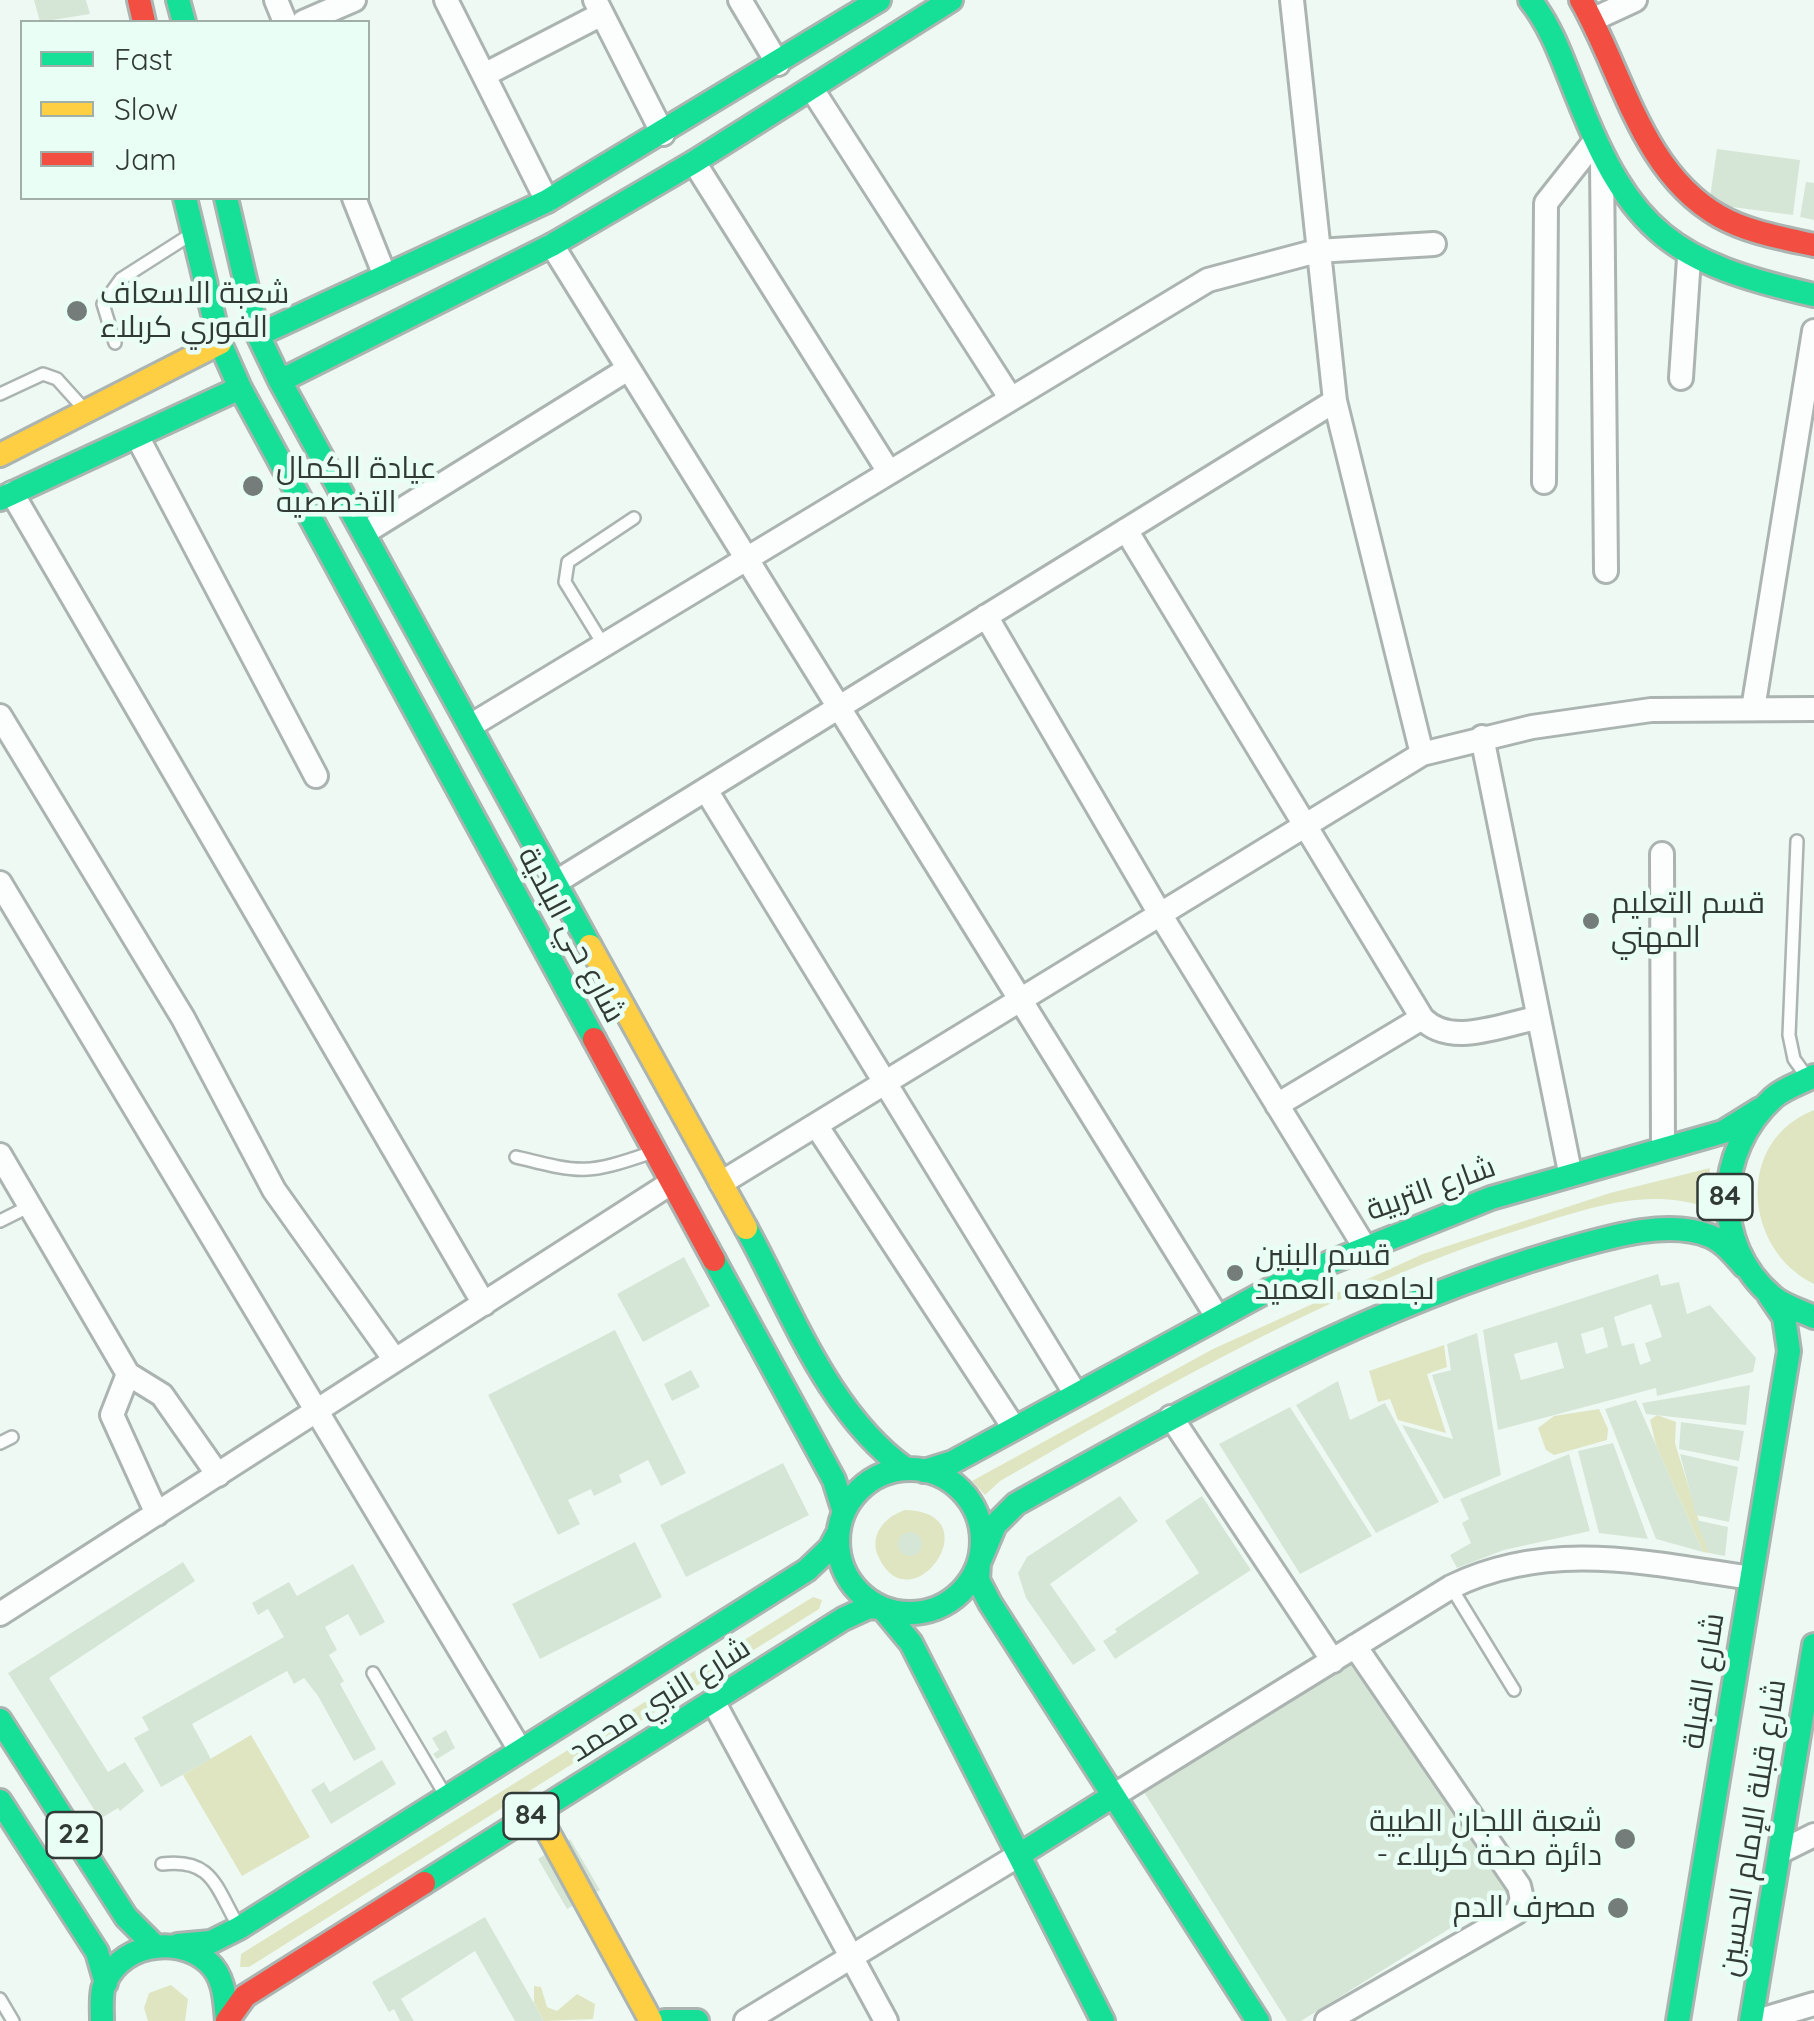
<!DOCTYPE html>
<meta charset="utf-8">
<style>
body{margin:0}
#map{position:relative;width:1814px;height:2021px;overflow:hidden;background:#eef9f4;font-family:Quicksand,sans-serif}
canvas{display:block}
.legend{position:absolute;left:20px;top:20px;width:350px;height:180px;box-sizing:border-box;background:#e9fef5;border:2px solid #a0b0a9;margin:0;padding:12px 18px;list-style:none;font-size:30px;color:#323a37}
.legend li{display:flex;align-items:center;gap:20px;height:50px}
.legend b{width:50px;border:2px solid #a0b0a9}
</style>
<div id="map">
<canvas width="1814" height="2021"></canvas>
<ul class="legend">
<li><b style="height:12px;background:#16e098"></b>Fast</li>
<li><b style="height:12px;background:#ffcf43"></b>Slow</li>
<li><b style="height:12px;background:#f24e42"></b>Jam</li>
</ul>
</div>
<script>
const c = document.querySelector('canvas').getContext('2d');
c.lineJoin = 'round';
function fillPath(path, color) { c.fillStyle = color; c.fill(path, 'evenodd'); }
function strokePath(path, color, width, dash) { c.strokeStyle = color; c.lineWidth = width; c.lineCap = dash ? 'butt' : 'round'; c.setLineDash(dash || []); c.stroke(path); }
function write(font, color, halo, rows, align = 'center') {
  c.font = font + ' Quicksand,Cairo,sans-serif'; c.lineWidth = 9; c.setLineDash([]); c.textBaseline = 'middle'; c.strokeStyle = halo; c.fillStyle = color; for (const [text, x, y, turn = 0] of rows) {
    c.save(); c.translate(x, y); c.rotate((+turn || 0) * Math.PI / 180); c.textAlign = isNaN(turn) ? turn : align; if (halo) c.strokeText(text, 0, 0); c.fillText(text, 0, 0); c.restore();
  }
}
const green = new Path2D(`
 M1814 1110V1284C1744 1250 1734 1141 1814 1110Z
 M1710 1168 1706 1207C1644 1187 1588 1209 1528 1227 1340 1285 1170 1383 1000 1481L985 1495 972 1481 1213 1349 1423 1254 1610 1193Z
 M1444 1345 1447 1367 1427 1374 1446 1433 1398 1420 1390 1399 1378 1402 1369 1371Z
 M1599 1409 1608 1429 1607 1440 1554 1455 1546 1450 1538 1428 1554 1416Z
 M1657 1415 1676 1422 1675 1443 1709 1553 1703 1552 1656 1445 1650 1420Z
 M905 1510C993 1512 912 1626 879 1558 868 1536 884 1517 905 1510Z
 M813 1597 822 1600 819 1609 249 1967H240L241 1954Z
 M251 1735 310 1837 242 1876 183 1775Z
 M171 1985 188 1999 185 2021H148L144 2008 149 1993Z
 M534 1986 541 1987 547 2007 557 2011 577 1994 595 2004 593 2019 544 2021 534 2003Z`);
const building = new Path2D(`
 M34 0H86L90 14 40 22Z
 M1717 149 1800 160 1793 215 1709 204Z
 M1806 182 1814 183V220L1800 217Z
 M684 1257 710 1306 643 1342 617 1294Z
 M1658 1274 1661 1286 1679 1282 1687 1314 1710 1305 1756 1358 1753 1372 1657 1396 1656 1388 1498 1430 1483 1330ZM1651 1304 1662 1337 1645 1343 1651 1361 1640 1365 1634 1343 1622 1346 1614 1317ZM1603 1327 1608 1347 1586 1354 1581 1334ZM1557 1342 1564 1368 1521 1380 1514 1354Z
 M615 1330 686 1473 661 1486 648 1460 619 1475 622 1482 594 1496 591 1489 568 1500 580 1524 558 1535 488 1395Z
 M1477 1333 1501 1475 1444 1499 1402 1425 1453 1439 1432 1375 1451 1370 1447 1344Z
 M691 1370 700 1387 672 1401 664 1384Z
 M1338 1381 1350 1420 1385 1403 1439 1502 1376 1533 1296 1405Z
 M1750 1385 1746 1425 1646 1414 1642 1403Z
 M1636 1400 1656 1445 1703 1552 1656 1539 1605 1409Z
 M1290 1407 1372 1536 1300 1574 1219 1444Z
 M1681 1422 1744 1431 1739 1461 1679 1449Z
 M1613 1443 1648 1539 1599 1533 1578 1451Z
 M1569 1454 1590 1531 1504 1550 1457 1568 1450 1555 1471 1543 1462 1523 1469 1519 1460 1499Z
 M1680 1454 1738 1467 1729 1522 1696 1515Z
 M783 1463 809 1515 686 1577 660 1525Z
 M1120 1496 1138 1521 1050 1584 1096 1650 1073 1665 1026 1598 1018 1573 1027 1557Z
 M1202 1496 1251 1570 1115 1659 1103 1641 1117 1632 1115 1629 1199 1573 1165 1521Z
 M1696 1520 1728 1527 1725 1556 1709 1553Z
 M898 1544a12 12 0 1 1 24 0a12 12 0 1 1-24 0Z
 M635 1542 662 1597 540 1659 512 1604Z
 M183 1562 195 1581 49 1678 108 1772 125 1762 144 1791 120 1811 118 1808 100 1819 8 1673Z
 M353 1564 385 1622 360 1636 348 1614 325 1627 337 1650 329 1655 344 1681 340 1684 376 1749 354 1761 318 1696 304 1678 294 1684 287 1671 192 1724 211 1759 161 1787 134 1738 149 1730 142 1717 284 1637 268 1609 258 1615 252 1603 289 1582 297 1596Z
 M1356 1660 1507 1893 1301 2021H1287L1144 1792Z
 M446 1730 455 1748 437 1759 433 1754 439 1750 432 1738Z
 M382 1760 396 1784 331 1824 311 1790 324 1782 330 1792Z
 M570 1839 600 1890 567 1909 538 1859Z
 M485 1917 544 2021H515L475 1951 401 1999 414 2021H400L394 2009 389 2012 372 1982Z`);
const lane = new Path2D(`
 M115 343 103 304 121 279 190 235
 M0 394 43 374 57 379 85 410
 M603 644 565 582 568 562 634 518
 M1797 841 1789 1035 1794 1059 1804 1073
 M516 1157C581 1173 586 1175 650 1153
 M0 1221 28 1207
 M0 1443 12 1437
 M1451 1587 1514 1690
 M373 1673 444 1793
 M162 1864C210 1858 215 1884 235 1920
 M0 1999 13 2021`);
const street = new Path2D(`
 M276 0 285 22
 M446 0 547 201
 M595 0 663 134
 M740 0 778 64
 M1292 0 1335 401 1422 754
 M1594 19 1635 0
 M303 22 354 0
 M484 75 602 14
 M812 89 1011 399
 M694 162 889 472
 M1602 162 1606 571
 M354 198 385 276
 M552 245 1216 1315
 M1681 378 1689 258
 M138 438 316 776
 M1544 482 1546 203 1595 141
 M12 493 484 1304
 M1126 530 1422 1018C1450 1048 1500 1025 1537 1018
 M364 533 628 369
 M986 616 1160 914 1364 1246
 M1753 709 1814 331
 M0 716 183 1018 274 1190 395 1360
 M470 726 1208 280 1317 251 1434 244
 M1482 737 1570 1172
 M706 790 1075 1393
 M1662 854 1663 1148
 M556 882 1335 401
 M0 883 520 1750
 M1277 1105 1422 1018
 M816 1125 1014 1428
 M0 1155 128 1374 112 1415 157 1514
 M721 1183 1422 754 1532 727 1651 710 1814 709
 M128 1374 162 1395 218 1475
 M1171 1417 1333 1661
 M0 1614 671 1183
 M713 1701 886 2021
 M1113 1796 1451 1587C1549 1539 1648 1563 1751 1578
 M1780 1852 1814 1835
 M746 2021 1019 1855
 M1327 2021 1517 1912 1522 1899 1519 1886 1355 1646
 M1757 2021 1814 2004`);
const fast = new Path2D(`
 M178 0 184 22
 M1530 0C1553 29 1563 62 1577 96 1631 233 1673 263 1814 295
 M185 198 220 343 240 388 594 1039
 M226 198 258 335 280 381 590 946
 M258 335 547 201 879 0
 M280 381 552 245 694 162 951 0
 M0 499 240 388
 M1814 1076C1801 1083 1784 1088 1773 1098 1715 1151 1711 1244 1772 1296 1783 1306 1801 1311 1814 1317
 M746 1228C790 1308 829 1415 906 1469
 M714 1260 834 1480 844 1512
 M838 1541a72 72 0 1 1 144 0a72 72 0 1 1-144 0Z
 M924 1471 953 1462 1289 1279 1491 1198 1723 1132 1760 1109
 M979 1563 978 1580 990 1603 1258 2021
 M979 1563 995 1525 1016 1504C1192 1406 1366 1308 1560 1251 1603 1239 1666 1218 1710 1236 1724 1242 1734 1255 1744 1266
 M882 1608 911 1643 1103 2021
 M0 1720 126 1917 154 1945
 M0 1801 97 1952 106 1983
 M1019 1855 1113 1796
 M424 1883 843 1619 869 1607 882 1608
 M178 1945 211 1942 239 1928 807 1570 830 1548 838 1533
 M102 2021C102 2011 101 1998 103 1989 115 1945 176 1933 208 1962 225 1977 225 2000 227 2021
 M665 2021H697
 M1678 2021 1789 1351 1784 1317 1769 1295
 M1751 2021 1814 1645`);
const slow = new Path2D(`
 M0 455 220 343
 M590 946 746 1228
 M537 1812 651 2021`);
const jam = new Path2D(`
 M139 0 144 22
 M1581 0C1623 73 1641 171 1719 216 1747 232 1782 238 1814 245
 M594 1039 714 1260
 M227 2021 245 1996 424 1883`);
const markers = [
 [77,311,12,"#747d79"],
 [253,486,12,"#747d79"],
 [1591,921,10,"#747d79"],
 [1235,1273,10,"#747d79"],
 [1625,1839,12,"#747d79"],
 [1618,1908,12,"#747d79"]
];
const shields = [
 [1725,1197,55],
 [531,1816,55],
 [74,1835,55]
];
const shieldNames = [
 ["84",1725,1197],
 ["84",531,1816],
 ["22",74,1835]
];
const poiNames = [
 ["شعبة الاسعاف",100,294],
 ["الفوري كربلاء",100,328],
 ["عيادة الكمال",276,469],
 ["التخصصيه",276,503],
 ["قسم التعليم",1611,904],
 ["المهني",1611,938],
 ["قسم البنين",1255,1256],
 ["لجامعه العميد",1255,1290],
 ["شعبة اللجان الطبية",1602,1822,"right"],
 ["- دائرة صحة كربلاء",1602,1856,"right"],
 ["مصرف الدم",1596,1908,"right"]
];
const streetNames = [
 ["شارع حي البلدية",571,935,62],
 ["شارع التربية",1431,1189,-20],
 ["شارع القبلة",1704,1681,-81],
 ["شارع النبي محمد",660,1700,-32],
 ["شارع قبلة الإمام الحسين",1753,1828,-81]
];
fillPath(green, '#dfe5c1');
fillPath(building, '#d6e6d6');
strokePath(lane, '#abb4b0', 16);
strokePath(street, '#abb4b0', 28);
strokePath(fast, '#abb4b0', 28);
strokePath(slow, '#abb4b0', 28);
strokePath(jam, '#abb4b0', 28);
strokePath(lane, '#fcfefd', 11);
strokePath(street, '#fcfefd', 22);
strokePath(fast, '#16e098', 22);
strokePath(slow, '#ffcf43', 22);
strokePath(jam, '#f24e42', 22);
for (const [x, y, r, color] of markers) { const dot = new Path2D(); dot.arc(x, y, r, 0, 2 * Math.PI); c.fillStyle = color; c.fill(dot); strokePath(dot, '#e9fef5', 4); }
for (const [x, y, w] of shields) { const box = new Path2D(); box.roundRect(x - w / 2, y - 23, w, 46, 8); c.fillStyle = '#e9fef5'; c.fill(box); strokePath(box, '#323a37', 2.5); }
write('bold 28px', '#323a37', null, shieldNames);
write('30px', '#323a37', '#e9fef5', poiNames, 'left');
write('30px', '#323a37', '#e9fef5', streetNames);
</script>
